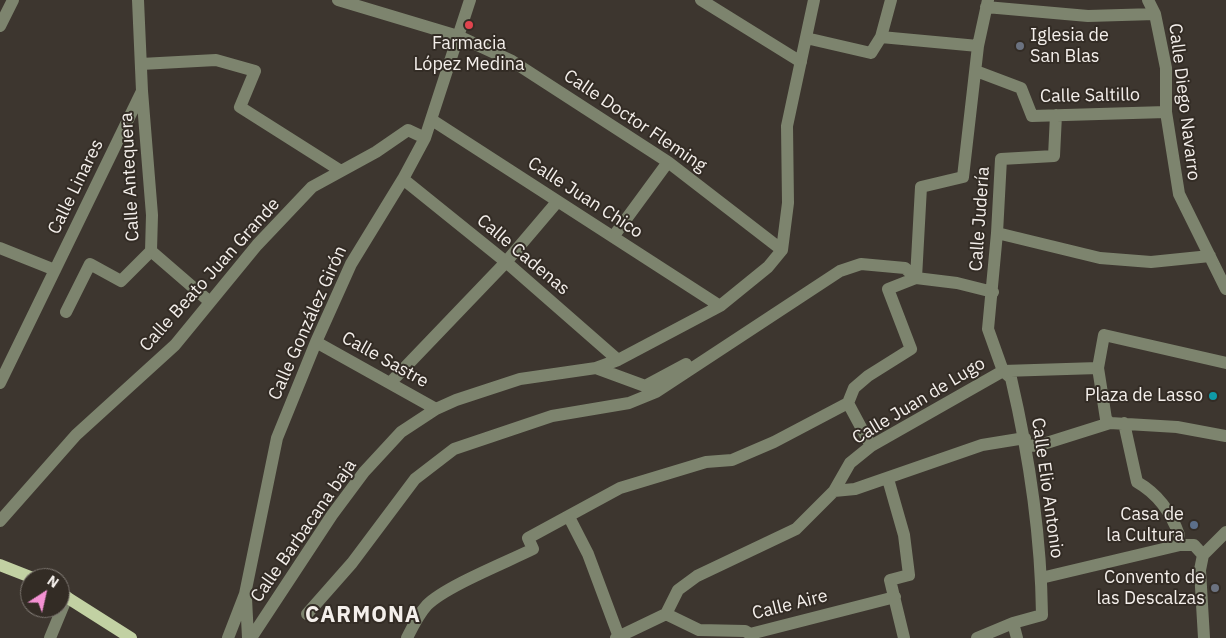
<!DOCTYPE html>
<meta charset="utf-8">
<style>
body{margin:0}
#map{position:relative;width:1226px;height:638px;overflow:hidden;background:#3d362f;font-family:"IBM Plex Sans",sans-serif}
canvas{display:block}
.north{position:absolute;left:20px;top:568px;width:50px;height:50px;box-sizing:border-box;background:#332c25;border:1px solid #807a74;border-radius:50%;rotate:35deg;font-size:14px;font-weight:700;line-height:20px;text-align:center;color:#f4efeb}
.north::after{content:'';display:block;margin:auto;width:18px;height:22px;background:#f491d3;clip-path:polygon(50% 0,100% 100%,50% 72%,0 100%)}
</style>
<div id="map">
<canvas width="1226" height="638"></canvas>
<div class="north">N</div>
</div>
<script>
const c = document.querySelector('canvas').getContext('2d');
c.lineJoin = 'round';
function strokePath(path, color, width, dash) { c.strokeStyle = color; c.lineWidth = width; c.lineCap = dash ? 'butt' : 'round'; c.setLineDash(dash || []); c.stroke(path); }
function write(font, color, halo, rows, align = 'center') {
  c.font = font + ' "IBM Plex Sans",sans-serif'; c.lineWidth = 4; c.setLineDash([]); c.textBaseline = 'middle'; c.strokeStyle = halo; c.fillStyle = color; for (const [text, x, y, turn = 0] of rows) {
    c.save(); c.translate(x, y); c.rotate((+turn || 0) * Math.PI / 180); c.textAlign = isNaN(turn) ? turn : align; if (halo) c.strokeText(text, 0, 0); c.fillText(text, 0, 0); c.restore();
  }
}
const minor = new Path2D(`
 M338 0 458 36 512 61 668 162 782 250
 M701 0 801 62
 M1148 0 1155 14 1166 68V112L1179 194 1226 289
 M986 7 1088 16 1155 14
 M0 26 13 0
 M881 37 978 46
 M806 38 871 53 881 37 891 0
 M141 64 216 60 255 71 240 107 341 171
 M976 71 1021 88 1032 116 1166 112
 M432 120 720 306
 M403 179 506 262 618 360
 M997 233 1100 258 1151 262 1210 256
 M613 237 668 162
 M0 248 55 270
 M782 250 788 203 787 126 814 0
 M151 251 210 302
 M66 312 90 264 121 281 151 251 152 215 142 91 138 0
 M316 342 436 409
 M596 368 645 386 686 364
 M391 382 506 262 557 202
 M0 383 142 91
 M1110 423 1106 419 1098 368 1104 335 1226 363
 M1124 423 1137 482C1158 494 1171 512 1179 535
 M1026 445 1037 446 1110 423 1177 427 1226 436
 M871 446 848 403 854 388 868 376 911 349 888 289 916 278 921 187 963 177 978 46 988 0
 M888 479 904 535 909 575 890 580 904 638
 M834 491 855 489 982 445 1025 438
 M569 517 588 554 619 637
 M0 521 76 435 175 345 257 245 312 187 376 152 408 130 425 138
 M1041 578 1180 545H1194L1203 555
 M246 598 248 638
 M307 614 352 563 415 479 454 449 552 416 629 403 656 392 840 271 861 264 905 268 916 278 957 283 993 292
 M666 614 699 630 745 631 750 634 895 597
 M1013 623 1017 638
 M50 638 67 597
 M228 638 245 594 277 438 316 342 351 264 403 179 425 138 470 0
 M251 638 332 515 364 472 401 432 436 409 456 400 520 379 596 368 618 360 720 306 768 267 782 250
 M407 638C413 626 418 615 427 605 446 586 507 562 533 549L528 538 620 488 706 462 732 460 774 442 848 403
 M616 638 666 614 678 590 697 576 796 529 834 491 850 463 871 446 1003 371 1098 368
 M977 638 1013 623 1042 615C1041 535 1029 455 1011 378L1003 371 988 329 997 233 1001 159 1054 156 1056 115
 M1204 638 1200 570 1203 555 1226 532`);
const major = new Path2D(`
 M0 565 33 578
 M60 593 131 638`);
const markers = [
 [469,25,5,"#e0444e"],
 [1020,46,5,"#6b7280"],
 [1213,396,5,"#0f9aa8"],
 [1194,525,5,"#5c6f8a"],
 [1215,588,5,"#6b7280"]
];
const poiNames = [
 ["Iglesia de",1030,36,"left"],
 ["San Blas",1030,57,"left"],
 ["Farmacia",469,44,"center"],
 ["López Medina",469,65,"center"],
 ["Plaza de Lasso",1203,396],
 ["Casa de",1184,515],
 ["la Cultura",1184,536],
 ["Convento de",1205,578],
 ["las Descalzas",1205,599]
];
const streetNames = [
 ["Calle Saltillo",1090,96,-1],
 ["Calle Diego Navarro",1184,102,83],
 ["Calle Doctor Fleming",635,121,34],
 ["Calle Antequera",130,177,-93],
 ["Calle Linares",76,187,-64],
 ["Calle Juan Chico",585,198,33],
 ["Calle Judería",980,219,-86],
 ["Calle Cadenas",523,255,40],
 ["Calle Beato Juan Grande",210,275,-48],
 ["Calle González Girón",308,323,-66],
 ["Calle Sastre",385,360,29],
 ["Calle Juan de Lugo",919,401,-31],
 ["Calle Elio Antonio",1047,488,82],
 ["Calle Barbacana baja",304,531,-55],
 ["Calle Aire",790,605,-14]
];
const districtNames = [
 ["CARMONA",363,616]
];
strokePath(minor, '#7d846e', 12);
strokePath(major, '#c2d1a3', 12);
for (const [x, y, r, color] of markers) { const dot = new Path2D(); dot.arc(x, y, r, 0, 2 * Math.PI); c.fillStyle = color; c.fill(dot); strokePath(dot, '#332c25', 2); }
write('18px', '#f4efeb', '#332c25', poiNames, 'right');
write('18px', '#f4efeb', '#332c25', streetNames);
c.letterSpacing = '1px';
write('bold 22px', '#f4efeb', '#332c25', districtNames);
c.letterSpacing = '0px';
</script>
